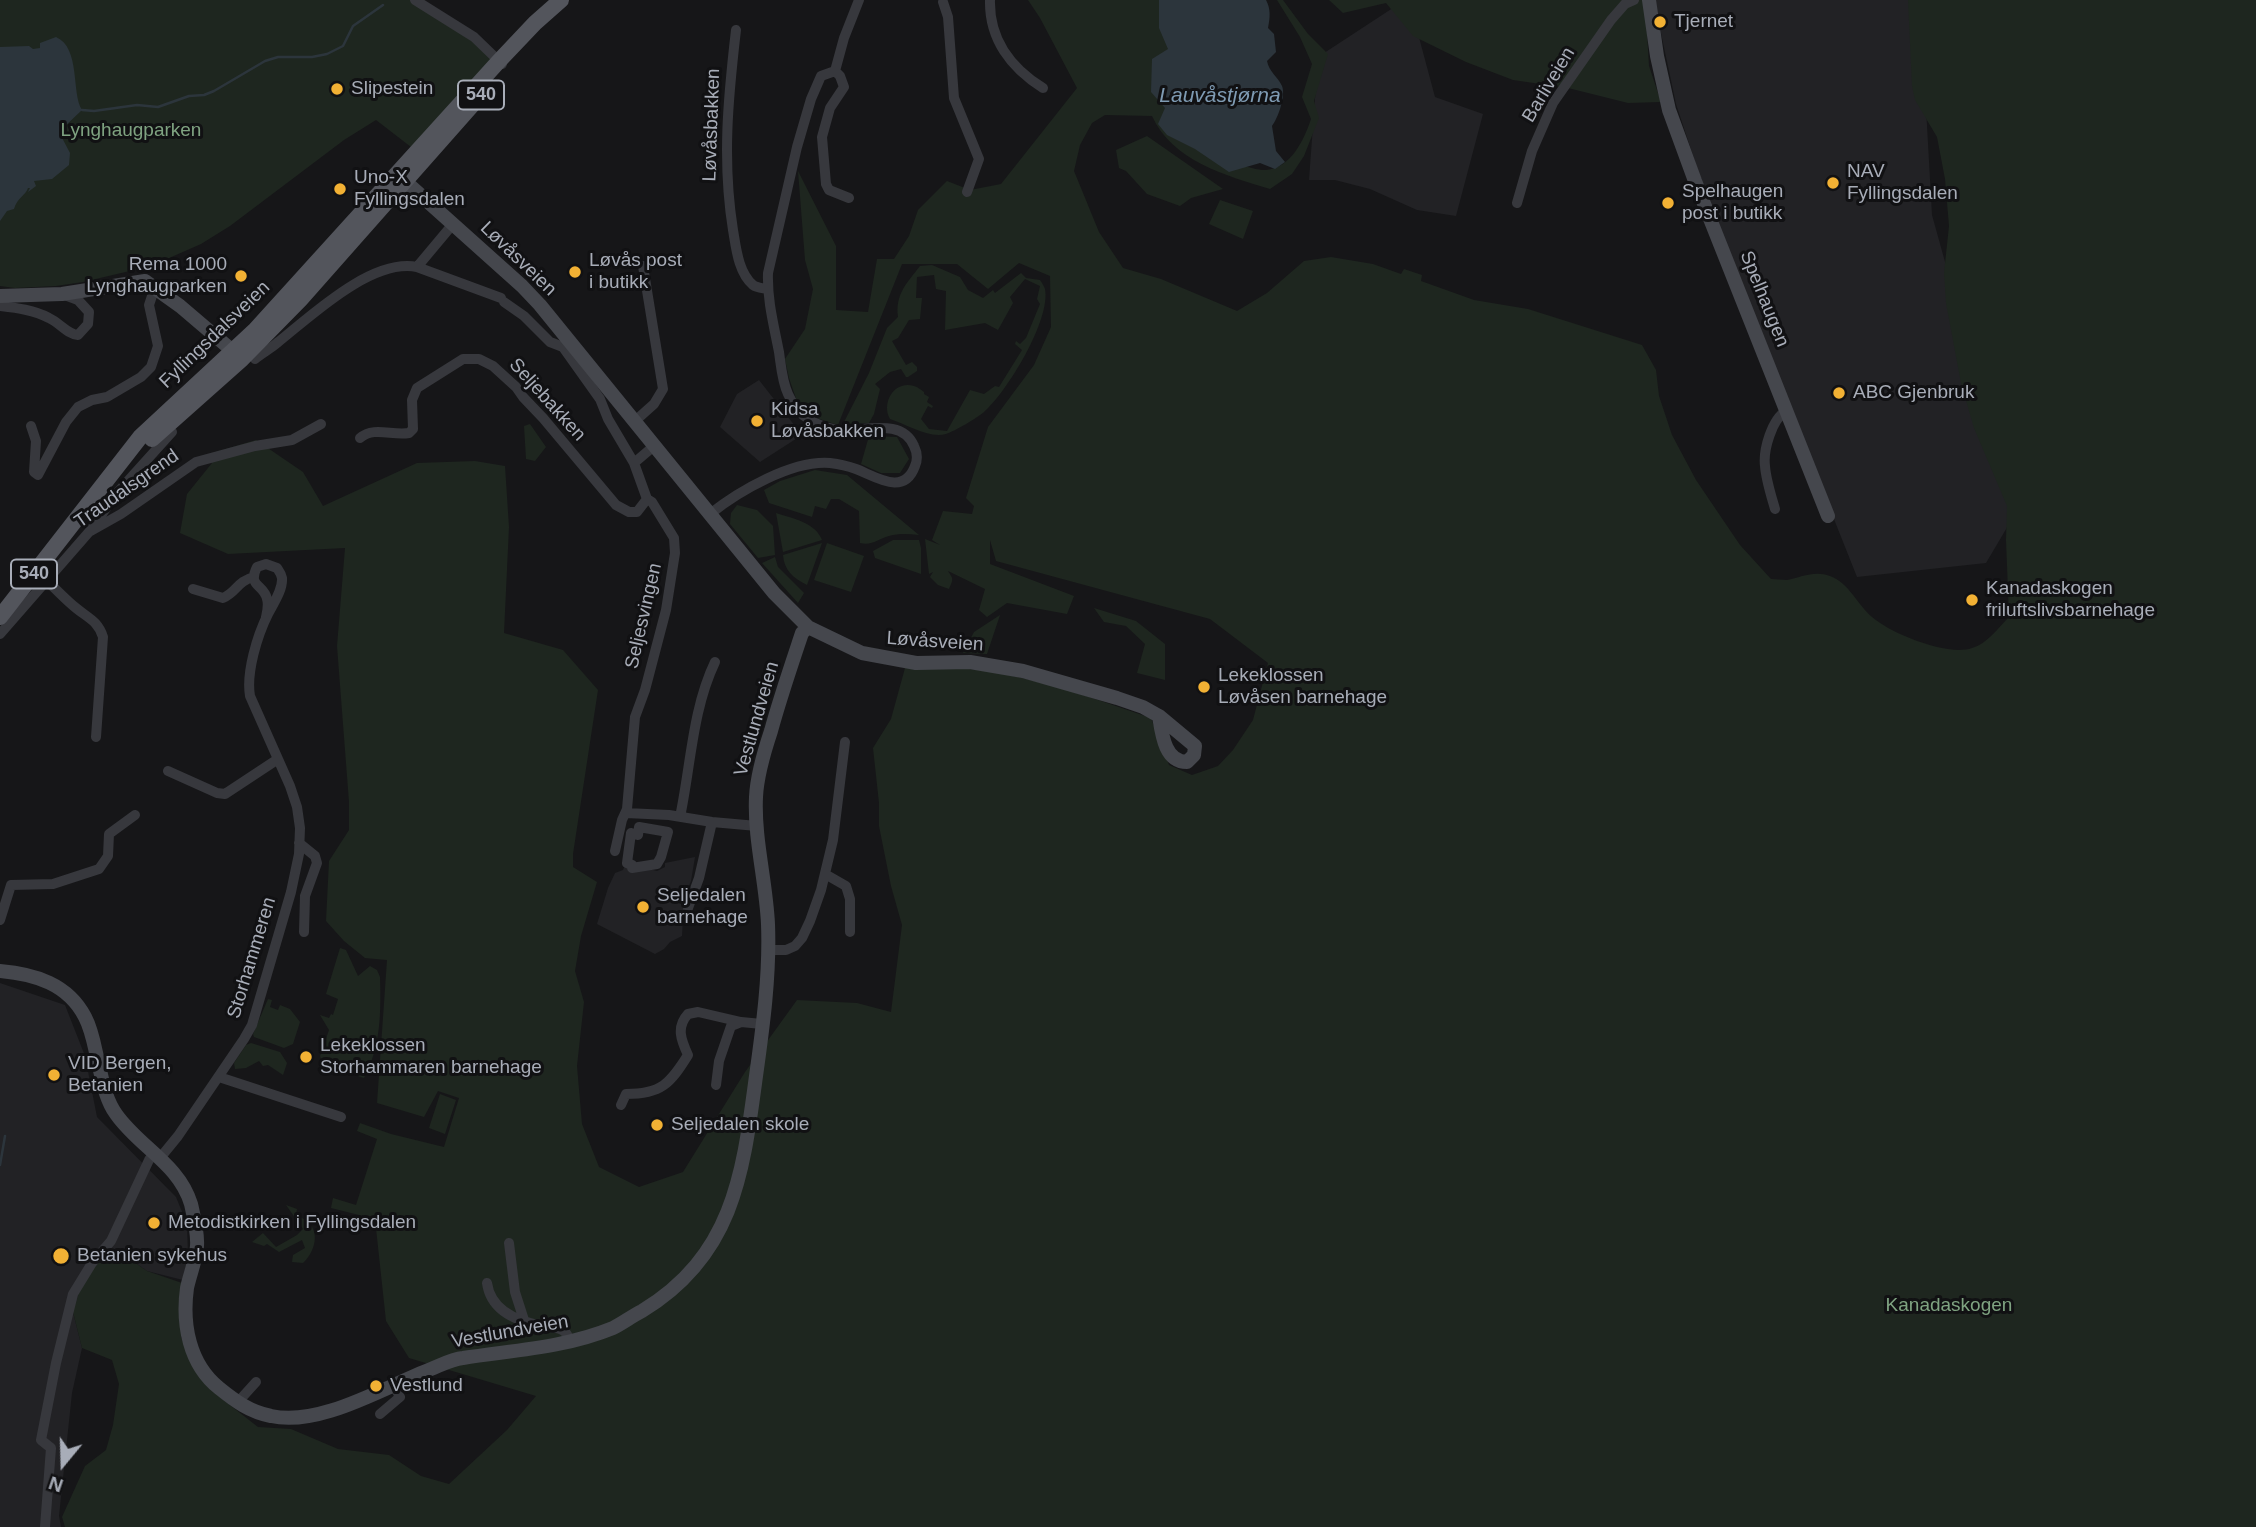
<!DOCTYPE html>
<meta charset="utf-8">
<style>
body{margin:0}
#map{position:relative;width:2256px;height:1527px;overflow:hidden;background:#161618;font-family:Helvetica,sans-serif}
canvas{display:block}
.north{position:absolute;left:28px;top:1429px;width:70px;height:70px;-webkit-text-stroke:5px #111113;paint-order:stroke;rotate:199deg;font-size:19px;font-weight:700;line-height:28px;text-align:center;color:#a8adb8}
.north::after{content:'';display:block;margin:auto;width:24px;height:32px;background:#a8adb8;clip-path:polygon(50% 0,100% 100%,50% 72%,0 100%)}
</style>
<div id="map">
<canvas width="2256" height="1527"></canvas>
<div class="north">N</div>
</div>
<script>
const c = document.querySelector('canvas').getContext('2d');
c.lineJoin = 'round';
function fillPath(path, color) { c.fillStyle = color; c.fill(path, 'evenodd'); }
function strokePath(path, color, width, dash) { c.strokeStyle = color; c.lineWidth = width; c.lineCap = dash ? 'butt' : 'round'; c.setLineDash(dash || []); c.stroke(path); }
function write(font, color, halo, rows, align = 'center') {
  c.font = font + ' Helvetica,sans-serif'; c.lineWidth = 6; c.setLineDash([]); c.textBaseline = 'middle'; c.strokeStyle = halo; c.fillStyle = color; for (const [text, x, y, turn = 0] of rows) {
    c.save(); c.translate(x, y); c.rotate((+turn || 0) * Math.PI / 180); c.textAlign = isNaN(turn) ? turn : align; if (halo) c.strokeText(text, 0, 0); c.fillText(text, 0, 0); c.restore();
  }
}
const built = new Path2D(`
 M1405 0H1409L1435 97 1483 114 1456 216 1417 210 1370 189 1335 180H1309L1318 57Z
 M1654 0H1920L1932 215 2015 514 1986 563 1857 577 1711 210 1676 104Z
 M759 380 802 435 760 462 720 427 737 394Z
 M695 857 691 881 684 899 682 936 670 942 664 949 655 954 597 924 608 888 615 873 623 870 626 863 657 871 665 867V863Z
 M0 983 65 1005 85 1056 97 1117 176 1197 187 1224 188 1257 183 1280 147 1271 124 1255 73 1312 82 1348 72 1393 59 1516 61 1527H0Z`);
const green = new Path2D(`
 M0 0H415L499 61 411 147 376 120 344 140 230 226 201 244 151 266 83 282 56 286 15 288 0 286Z
 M1028 0H1168L1206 154C1219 158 1255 171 1266 170 1291 168 1304 140 1311 119L1302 97 1312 64 1300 37 1277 0H1283L1308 34 1328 54 1314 101 1319 118 1304 156 1292 174 1270 189C1227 176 1172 161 1152 116L1105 115 1092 123 1080 145 1074 171 1099 232 1123 268 1161 279 1237 311 1267 293 1304 261 1331 257 1373 264 1401 274 1404 269 1422 275 1421 281 1474 300 1528 309 1642 345 1656 370 1659 396 1672 435 1696 480 1740 545 1771 579C1776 579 1782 580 1787 580 1801 577 1815 570 1830 576 1849 583 1857 604 1872 617 1890 633 1948 657 1972 648 1987 644 1999 627 2009 617L2006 540 2007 506 1974 428 1961 383 1946 303 1944 273 1949 226 1945 179 1937 137 1915 100 1912 86 1908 0H2256V1527H65L62 1517 85 1466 106 1450 113 1425 119 1384 112 1360 82 1348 73 1312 85 1274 94 1257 111 1261 124 1255 147 1271 185 1284 181 1337 195 1370 217 1395 258 1427 291 1429 338 1449 389 1455 421 1476 449 1484 507 1430 536 1396 409 1358 386 1321 375 1219 331 1208 333 1198 356 1205 377 1139 357 1131 360 1123 391 1134 444 1147 459 1098 438 1091 424 1117 377 1103 387 960 365 958 344 941 326 921 329 861 349 830V802L337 646 345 548 228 554 180 533 187 494 212 463V453L256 440 303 472 323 506 417 463 475 461 505 466 509 527 504 633 563 650 598 690 573 854V867L597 882 581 936 575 971 584 1002 577 1066 582 1124 599 1167 639 1187 683 1172 745 1072 797 1000 857 1003 891 1012 902 925 891 886 879 826V803L873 748 891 719 905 668C923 668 941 667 959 668 1025 673 1089 697 1151 718L1169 765 1192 775 1218 766 1233 750 1253 720 1268 663 1210 619 996 561 990 540V564L1074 596 1067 614 1007 603 987 617 979 610 985 589 948 571C953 579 954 578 949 589L938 585 930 577 933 572 929 574 925 539 940 545 932 540 943 511 972 514 974 506 966 498 988 427 1034 365 1051 327 1050 276 1019 263 988 289 957 264H902L838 425 801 413 789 378 785 359 805 329 813 289 805 260 798 171 836 246V310L868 312 877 259H894L909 236 918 210 947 181 970 190 1001 184 1077 88 1040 18Z
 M1329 0H1645L1649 66 1661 102 1628 103 1568 88 1513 80 1466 62 1413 36 1386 3 1343 13Z
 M1147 136 1223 189 1191 198 1180 206 1147 194 1126 171 1119 168 1116 150Z
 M1220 200 1253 211 1243 239 1209 224Z
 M932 265 960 277 968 290 983 298 993 290 995 293 1021 273 1026 278 1040 280C1041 281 1045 288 1045 289 1051 320 1007 392 984 412 977 418 955 431 946 434 929 439 906 424 890 419 881 403 894 380 914 386 918 387 921 390 924 392V394L929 397 927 402 933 406 932 408 928 406 921 419 929 429 947 431 970 390 984 394 995 386 999 387 1022 350 1015 344 1016 341 1020 344 1026 338 1040 304 1037 299 1040 286 1025 279 1010 297 1013 303 998 330 985 323 945 330 946 291 936 289 934 275 917 277 916 298H922L920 319 909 320 898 338 892 341 906 365 912 362 917 367V371L908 377H906L901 369 890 372 875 384 880 389 874 414 869 423 843 424 869 373 887 328 898 317C895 294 907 283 920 266Z
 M530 424 546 447 535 461 526 459 524 426Z
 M869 436 897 437 909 459 900 473H881L861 464Z
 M815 470 847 475 919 535C909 534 899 533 889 536 878 539 872 546 860 543L859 511 839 499H831L826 509 815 506 812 517 769 503 764 490 780 481Z
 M737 505 757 510 773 526 775 555 758 558 730 524 731 513Z
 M776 513C792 518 816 523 822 540L783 552Z
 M893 540H919L921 548V574L875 558 873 551Z
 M822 543 807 585C793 578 784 570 783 555Z
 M827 543 864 556 851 592 814 580Z
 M775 557 778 567 804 593 798 603 762 563Z
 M1094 608 1136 621 1165 644V680L1137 673 1145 644 1126 626 1104 622Z
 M1000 615 987 654 963 653 974 632Z
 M340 948 346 950 358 976 370 966 377 970 380 977C381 1012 381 1046 364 1078L323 1065 320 1056 329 1030 320 1015 329 1018 331 1014 333 1015 338 999 326 994Z
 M268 999 272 1000 270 1007 278 1010 280 1005 290 1009 300 1022 293 1044 284 1048 254 1037 253 1034Z
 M251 1043 280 1052 287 1063 283 1075 268 1065 263 1066 259 1061 246 1068 235 1069 234 1063 246 1045Z
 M440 1094 456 1100 445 1134 429 1128Z
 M286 1205 297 1209 296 1214C300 1217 307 1220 310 1224 320 1236 313 1254 303 1263L292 1262 293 1255 305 1248 302 1240 279 1252 267 1244 264 1246 252 1242 263 1233 276 1247 297 1235 303 1229Z`);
const water = new Path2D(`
 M1159 0H1266C1271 9 1270 18 1268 28L1274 34 1276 52 1267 61C1269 72 1278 77 1282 86 1286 96 1278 118 1272 126L1276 151 1285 162 1275 169 1260 163 1229 172 1195 149 1167 135 1158 124 1165 108 1151 92 1152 59 1168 49 1159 28Z
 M56 37C81 48 71 93 82 110L63 128 60 134 70 153 69 165 52 179 34 181 36 186 28 192 30 188H28C26 195 17 198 14 209L7 211 0 221V47L29 46 33 49 40 48V43Z`);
const stream = new Path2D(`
 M82 110 94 111 137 105 158 107 189 96 204 95 214 91 265 61 278 57H312L327 54 343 46 353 26 383 5
 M0 1165 5 1136`);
const street = new Path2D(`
 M415 0 474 37 502 64
 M990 0C989 39 1011 68 1043 88
 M943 2 948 17 954 98 979 159 967 192
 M736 30C728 99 722 161 733 230 736 247 738 272 753 285 757 288 762 288 767 289
 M835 71 840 76 844 87 830 108 822 137 826 184 829 190 849 198
 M835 71 844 38 859 0
 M1517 203 1532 151 1553 103 1611 20 1625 4 1634 0
 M417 267 501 298
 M504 302 524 316 550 342 563 347 600 399 608 419 634 463
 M0 306C17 308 34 310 49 318 60 323 67 334 78 335L88 324 89 312 78 300 62 294
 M255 359C262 353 270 349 277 343 310 317 371 258 417 267L453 224
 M635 421 654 404 663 389 643 266
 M31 426 36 441 34 472 38 475 66 422 78 407 92 400 107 397 141 377 151 367 158 346 149 305 155 287
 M360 438C374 426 392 436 409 433L413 429 412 400 417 388 463 359H479L493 366 516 387 523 397 543 418 616 505 629 512H637L647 499
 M1775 509C1771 495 1766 480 1765 466 1763 450 1772 419 1786 411
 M710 514C739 491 792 460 830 463 839 464 848 466 856 469 875 476 904 497 915 466 918 459 917 452 914 446 902 418 866 431 842 430 829 429 818 426 807 418 799 413 792 403 788 394 782 381 781 366 779 352 774 326 767 300 768 273L797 147 811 99 821 76 835 71
 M89 532 117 493 172 432
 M47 581C57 590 66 600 76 608 88 618 98 621 103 637L96 737
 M193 589 223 598C237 592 237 581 254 577
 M0 634 89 532 121 514 196 462 255 446 292 440 321 424
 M168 771 217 793 225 794 278 759
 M626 813 669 815 712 822 757 826
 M682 817 681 812C691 762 693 708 715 662
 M639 827 668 832 661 857 657 864 632 868V865L627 863 631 833 638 835Z
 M299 843 315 856 317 863 305 896 304 932
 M615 851 622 820 627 809 635 717 645 690 666 610 675 553 674 538 652 502 647 499 634 463 654 446
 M825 874 846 886 850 899V932
 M688 908 699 878 712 822
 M0 920 11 885 53 884 99 869 108 856 109 834 135 815
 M768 950H786L795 946 802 938 810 921 821 890 833 840 845 742
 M219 1077 341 1117
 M716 1085 719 1061 731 1026 741 1022 762 1024
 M621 1105 626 1094C661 1094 670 1084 688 1055 681 1040 676 1027 688 1014L698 1012 741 1022
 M160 1158 178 1136 244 1039 252 1025 291 892 299 854 300 828 297 807 290 786 250 696C246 673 257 636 268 614 273 604 283 590 282 578 281 573 279 571 277 568L266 564 257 567C247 587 264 584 267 599 269 605 267 612 266 617
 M509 1243 515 1292 524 1320
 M487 1283C491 1312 519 1322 544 1326 551 1328 560 1327 565 1332 568 1335 569 1338 570 1342
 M237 1403 256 1382
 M380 1414 400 1397 393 1384
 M45 1527 51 1448 41 1440 56 1363 73 1294 92 1263 111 1241 149 1160 154 1153`);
const secondary = new Path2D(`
 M1649 0 1657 56 1669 110 1695 181 1828 516
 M397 174 522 286 540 305 774 593 808 627 862 653 916 663 970 662 1023 671 1117 698 1143 707 1159 716 1195 746 1194 755 1187 762C1165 762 1162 735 1159 716
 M0 296 62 294 145 281 180 306 241 358
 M0 971C35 974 68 984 85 1017 93 1032 95 1050 99 1066 103 1083 106 1100 116 1114 139 1147 179 1164 191 1204 194 1217 198 1233 197 1246 196 1260 190 1274 187 1288 182 1324 189 1364 219 1388 235 1401 250 1412 271 1416 320 1427 384 1387 431 1369 441 1365 452 1359 463 1358 514 1350 564 1348 613 1328 623 1323 632 1316 642 1311 734 1255 743 1173 756 1076 763 1026 770 974 768 924 766 881 754 839 756 797 757 775 764 752 771 731 780 698 791 666 802 633L808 627`);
const primary = new Path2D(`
 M152 439 242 359 300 300 482 94
 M0 617 141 436 255 330 499 61 535 23 561 0`);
const markers = [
 [1660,22,7,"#f2b134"],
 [337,89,7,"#f2b134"],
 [1833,183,7,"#f2b134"],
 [340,189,7,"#f2b134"],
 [1668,203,7,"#f2b134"],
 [575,272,7,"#f2b134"],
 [241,276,7,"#f2b134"],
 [1839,393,7,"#f2b134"],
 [757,421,7,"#f2b134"],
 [1972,600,7,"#f2b134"],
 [1204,687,7,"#f2b134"],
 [643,907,7,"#f2b134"],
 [306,1057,7,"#f2b134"],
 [54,1075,7,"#f2b134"],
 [657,1125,7,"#f2b134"],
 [154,1223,7,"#f2b134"],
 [61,1256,9,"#f2b134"],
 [376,1386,7,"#f2b134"]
];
const shields = [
 [481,95,46],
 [34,574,46]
];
const shieldNames = [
 ["540",481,95],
 ["540",34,574]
];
const poiNames = [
 ["Tjernet",1674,22],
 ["Slipestein",351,89],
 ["NAV",1847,172],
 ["Fyllingsdalen",1847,194],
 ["Uno-X",354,178],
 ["Fyllingsdalen",354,200],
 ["Spelhaugen",1682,192],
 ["post i butikk",1682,214],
 ["Løvås post",589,261],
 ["i butikk",589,283],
 ["Rema 1000",227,265,"right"],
 ["Lynghaugparken",227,287,"right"],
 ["ABC Gjenbruk",1853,393],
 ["Kidsa",771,410],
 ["Løvåsbakken",771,432],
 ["Kanadaskogen",1986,589],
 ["friluftslivsbarnehage",1986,611],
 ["Lekeklossen",1218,676],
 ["Løvåsen barnehage",1218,698],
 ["Seljedalen",657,896],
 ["barnehage",657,918],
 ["Lekeklossen",320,1046],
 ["Storhammaren barnehage",320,1068],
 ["VID Bergen,",68,1064],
 ["Betanien",68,1086],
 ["Seljedalen skole",671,1125],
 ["Metodistkirken i Fyllingsdalen",168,1223],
 ["Betanien sykehus",77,1256],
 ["Vestlund",390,1386]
];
const streetNames = [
 ["Barliveien",1549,85,-59],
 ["Løvåsbakken",712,125,-88],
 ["Løvåsveien",518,259,44],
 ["Spelhaugen",1764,299,68],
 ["Fyllingsdalsveien",215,335,-44],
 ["Seljebakken",547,400,48],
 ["Traudalsgrend",127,489,-35],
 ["Seljesvingen",644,616,-77],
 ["Løvåsveien",935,642,4],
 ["Vestlundveien",757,719,-74],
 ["Storhammeren",252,958,-73],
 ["Vestlundveien",510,1332,-10]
];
const parkNames = [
 ["Lynghaugparken",131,131],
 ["Kanadaskogen",1949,1306]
];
const waterNames = [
 ["Lauvåstjørna",1220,96]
];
fillPath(built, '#222225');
fillPath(green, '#1e261f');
fillPath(water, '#2c353c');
strokePath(stream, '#2c353c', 2.5);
strokePath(street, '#37383d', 10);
strokePath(secondary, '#45474d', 14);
strokePath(primary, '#53555c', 16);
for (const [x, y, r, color] of markers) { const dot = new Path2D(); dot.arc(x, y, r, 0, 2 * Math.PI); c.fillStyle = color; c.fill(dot); strokePath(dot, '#111113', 2.5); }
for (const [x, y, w] of shields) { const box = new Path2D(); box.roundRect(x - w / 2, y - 14.5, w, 29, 5); c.fillStyle = '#111113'; c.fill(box); strokePath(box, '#a8adb8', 2); }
write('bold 18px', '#a8adb8', null, shieldNames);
write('19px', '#a8adb8', '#111113', poiNames, 'left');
write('19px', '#a8adb8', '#111113', streetNames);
write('19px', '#7fa381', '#111113', parkNames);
write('italic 21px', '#7f9bb3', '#111113', waterNames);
</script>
